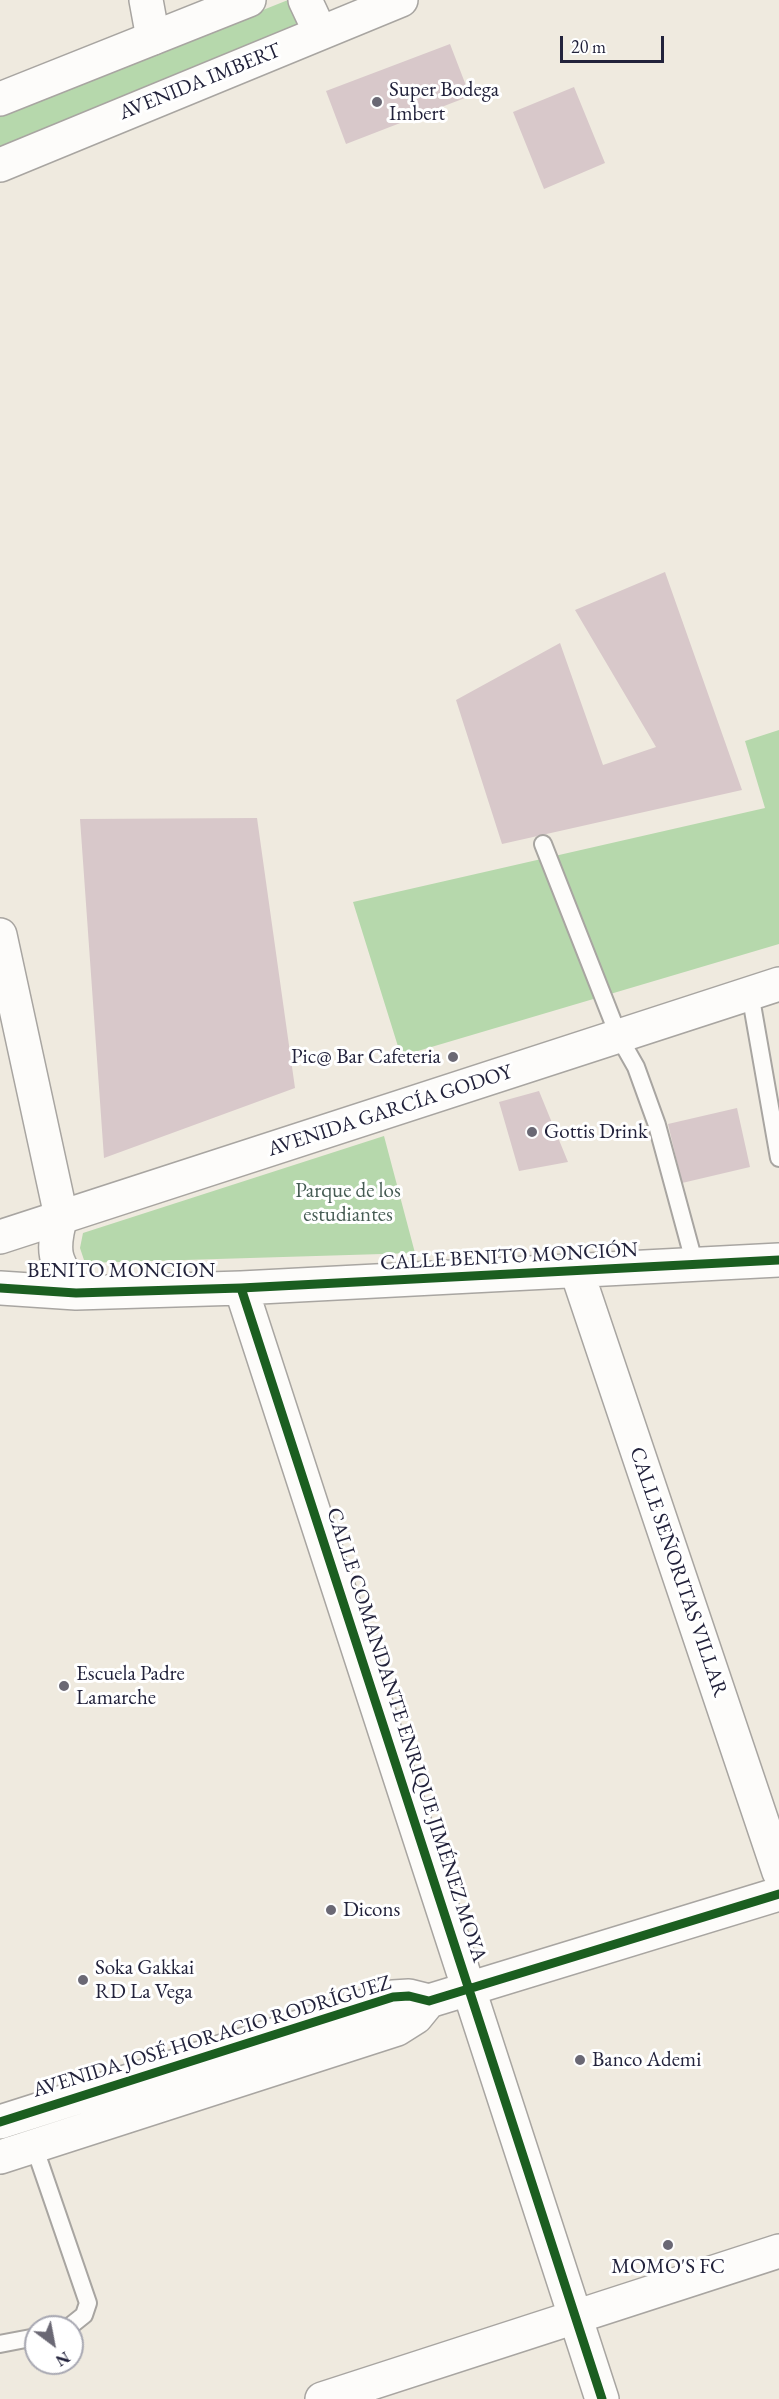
<!DOCTYPE html>
<meta charset="utf-8">
<style>
body{margin:0}
#map{position:relative;width:779px;height:2399px;overflow:hidden;background:#efeadf;font-family:"EB Garamond",serif}
canvas{display:block}
.north{position:absolute;left:24px;top:2315px;width:60px;height:60px;box-sizing:border-box;background:#fff;border:2px solid #a7a7b1;border-radius:50%;rotate:148deg;font-size:16px;font-weight:700;line-height:24px;text-align:center;color:#22223b}
.north::after{content:'';display:block;margin:auto;width:21px;height:27px;background:#6a6874;clip-path:polygon(50% 0,100% 100%,50% 72%,0 100%)}
.scale{position:absolute;left:560px;top:36px;width:104px;height:27px;box-sizing:border-box;border:3px solid #22223b;border-top:0;padding-left:8px;font-size:18px;line-height:21px;white-space:nowrap;color:#22223b;-webkit-text-stroke:4px #fff;paint-order:stroke}
</style>
<div id="map">
<canvas width="779" height="2399"></canvas>
<div class="north">N</div>
<div class="scale">20 m</div>
</div>
<script>
const c = document.querySelector('canvas').getContext('2d');
c.lineJoin = 'round';
function fillPath(path, color) { c.fillStyle = color; c.fill(path, 'evenodd'); }
function strokePath(path, color, width, dash) { c.strokeStyle = color; c.lineWidth = width; c.lineCap = dash ? 'butt' : 'round'; c.setLineDash(dash || []); c.stroke(path); }
function write(font, color, halo, rows, align = 'center') {
  c.font = font + ' "EB Garamond",serif'; c.lineWidth = 6; c.setLineDash([]); c.textBaseline = 'middle'; c.strokeStyle = halo; c.fillStyle = color; for (const [text, x, y, turn = 0] of rows) {
    c.save(); c.translate(x, y); c.rotate((+turn || 0) * Math.PI / 180); c.textAlign = isNaN(turn) ? turn : align; if (halo) c.strokeText(text, 0, 0); c.fillText(text, 0, 0); c.restore();
  }
}
const green = new Path2D(`
 M288 0 304 23 0 152V115Z
 M779 730V944L401 1056 353 902 765 808 745 741Z
 M384 1136 415 1253 85 1263 80 1248 83 1233Z`);
const building = new Path2D(`
 M450 44 470 96 346 144 326 91Z
 M574 87 605 163 544 189 513 112Z
 M665 572 742 790 502 844 456 700 560 643 603 765 656 747 575 610Z
 M257 818 295 1088 104 1158 80 819Z
 M539 1091 568 1162 519 1171 499 1102Z
 M737 1108 750 1167 682 1183 668 1124Z`);
const service = new Path2D(`
 M543 844 619 1037 636 1067 657 1125 695 1265
 M750 993 779 1158
 M34 2146 88 2303 84 2315 69 2327
 M0 2344 36 2337`);
const minor = new Path2D(`
 M146 0 153 38
 M305 0 320 32
 M0 935 61 1216C50 1255 56 1261 76 1293
 M577 1272 779 1872
 M0 1288 76 1293 241 1288 779 1260
 M241 1288 602 2399`);
const tertiary = new Path2D(`
 M0 2122 393 1997 409 1996 429 2001 779 1894
 M0 2157 397 2029 416 2017 429 2001
 M322 2399 779 2251`);
const secondary = new Path2D(`
 M0 99 249 0
 M0 165 401 0
 M0 1237 779 984`);
const cycleway = new Path2D(`
 M0 1288 76 1293 241 1288 779 1260
 M241 1288 602 2399
 M0 2122 393 1997 409 1996 429 2001 779 1894`);
const markers = [
 [377,102,6,"#6a6874"],
 [453,1057,6,"#6a6874"],
 [532,1132,6,"#6a6874"],
 [64,1686,6,"#6a6874"],
 [331,1910,6,"#6a6874"],
 [83,1980,6,"#6a6874"],
 [580,2060,6,"#6a6874"],
 [668,2245,6,"#6a6874"]
];
const streetNames = [
 ["AVENIDA IMBERT",200,82,-22],
 ["AVENIDA GARCÍA GODOY",390,1111,-18],
 ["CALLE BENITO MONCIÓN",509,1257,-3],
 ["BENITO MONCION",121,1271],
 ["CALLE SEÑORITAS VILLAR",678,1572,71],
 ["CALLE COMANDANTE ENRIQUE JIMÉNEZ MOYA",406,1735,72],
 ["AVENIDA JOSÉ HORACIO RODRÍGUEZ",212,2037,-17]
];
const poiNames = [
 ["Super Bodega",389,90],
 ["Imbert",389,114],
 ["Pic@ Bar Cafeteria",441,1057,"right"],
 ["Gottis Drink",544,1132],
 ["Escuela Padre",76,1674],
 ["Lamarche",76,1698],
 ["Dicons",343,1910],
 ["Soka Gakkai",95,1968],
 ["RD La Vega",95,1992],
 ["Banco Ademi",592,2060],
 ["MOMO'S FC",668,2267,"center"]
];
const parkNames = [
 ["Parque de los",348,1191],
 ["estudiantes",348,1215]
];
fillPath(green, '#b6d8ac');
fillPath(building, '#d8c8ca');
strokePath(service, '#a8a5a1', 20);
strokePath(minor, '#a8a5a1', 36);
strokePath(tertiary, '#a8a5a1', 36);
strokePath(secondary, '#a8a5a1', 36);
strokePath(service, '#fdfcfa', 16);
strokePath(minor, '#fdfcfa', 33);
strokePath(tertiary, '#fdfcfa', 33);
strokePath(secondary, '#fdfcfa', 33);
strokePath(cycleway, '#1b5e20', 9);
for (const [x, y, r, color] of markers) { const dot = new Path2D(); dot.arc(x, y, r, 0, 2 * Math.PI); c.fillStyle = color; c.fill(dot); strokePath(dot, '#fff', 2); }
write('21px', '#22223b', '#fff', streetNames);
write('21px', '#22223b', '#fff', poiNames, 'left');
write('21px', '#465c54', '#fff', parkNames);
</script>
